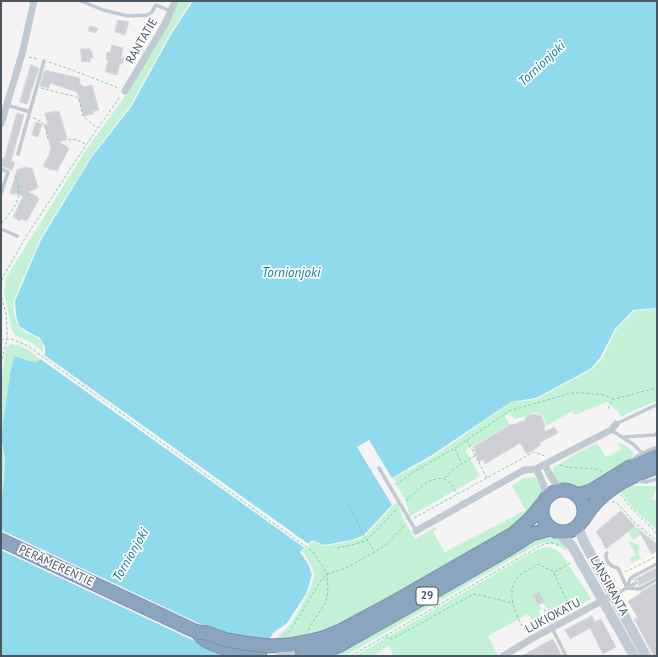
<!DOCTYPE html>
<meta charset="utf-8">
<style>
body{margin:0}
#map{position:relative;width:658px;height:657px;overflow:hidden;background:#f5f3f3;font-family:"PT Sans",sans-serif}
canvas{display:block}
.frame{position:absolute;inset:0;border:2px solid #4a5661;pointer-events:none}
</style>
<div id="map">
<canvas width="658" height="657"></canvas>
<div class="frame"></div>
</div>
<script>
const c = document.querySelector('canvas').getContext('2d');
c.lineJoin = 'round';
function fillPath(path, color) { c.fillStyle = color; c.fill(path, 'evenodd'); }
function strokePath(path, color, width, dash) { c.strokeStyle = color; c.lineWidth = width; c.lineCap = dash ? 'butt' : 'round'; c.setLineDash(dash || []); c.stroke(path); }
function write(font, color, halo, rows, align = 'center') {
  c.font = font + ' "PT Sans",sans-serif'; c.lineWidth = 3.5; c.setLineDash([]); c.textBaseline = 'middle'; c.strokeStyle = halo; c.fillStyle = color; for (const [text, x, y, turn = 0] of rows) {
    c.save(); c.translate(x, y); c.rotate((+turn || 0) * Math.PI / 180); c.textAlign = isNaN(turn) ? turn : align; if (halo) c.strokeText(text, 0, 0); c.fillText(text, 0, 0); c.restore();
  }
}
const commercial = new Path2D(`
 M657 551V656H654L634 619 622 591 613 576Z
 M557 635 567 652 560 656H517Z`);
const green = new Path2D(`
 M177 1H191L171 32 130 106 90 158 40 239 14 300C13 308 14 318 18 325 25 338 44 332 43 351L29 341 15 335 12 330 4 293 6 278 84 153 128 92Z
 M657 309V401L626 414 622 417C617 411 614 405 606 402L575 415 572 411 546 426C545 416 542 414 533 412L524 417 514 419 510 413 505 416 510 425 465 450 480 476 410 516 405 499 394 478 431 458 512 402 526 401 537 399 591 370 602 359 616 330 634 311Z
 M11 344C22 344 32 353 41 360 33 365 22 359 14 357L10 374 1 436V380L6 349 8 346Z
 M1 440C4 456 8 483 1 498Z
 M617 442 626 446 633 451 634 454 627 463 580 491C569 487 562 486 553 477V468L572 456 597 443 606 457 621 450Z
 M535 477 539 482 542 490 541 497 521 522 393 598 343 624 311 638 273 641C278 636 284 631 289 626 296 616 313 588 314 576 315 569 306 557 302 551L313 541 324 546 353 541 364 537 393 506 398 503 402 516 415 539 436 527 437 529 433 532 445 552 526 510 512 486 523 478Z
 M631 486H657L652 499 657 501V530L634 509 621 492Z
 M635 527 638 528 641 535 633 540 628 532Z
 M542 535 554 537 568 549 565 550C553 541 548 541 534 546L345 656H324Z
 M628 540 640 546 638 552 641 558 632 563 630 559 636 555Z
 M549 547 555 549 562 555 588 594 591 599 555 617 546 607 543 603 545 602 541 595H540L538 592 534 595 535 598 534 599 538 605H539L542 609 538 611 545 623 536 628 528 614 488 636 498 656H394L388 646 373 656H355L531 553 539 549Z`);
const water = new Path2D(`
 M193 1H657V308L633 310 615 329 600 358 590 369 536 398 511 402 432 455 392 478 404 498 392 505 364 535 352 540 324 545 312 540 300 552 308 564 312 575 306 594 287 623 273 633 264 648 260 656H1V498L2 496 4 483 5 461 1 436 10 374 14 356 29 361 37 362 45 356V347L40 338 27 331 19 326 16 314 15 301 41 240 91 158 131 107 172 33Z`);
const pier = new Path2D(`
 M43 354 310 545 306 549 39 358 43 355Z
 M369 440 404 498 392 505 357 447Z
 M1 530 213 630 262 656H228L220 653 1 550Z`);
const building = new Path2D(`
 M118 20 129 22 125 35 115 32Z
 M90 26 98 28 96 33 88 31Z
 M112 45 123 48 121 58H124L122 64H120L117 75 105 72 108 60 106 59 107 52 110 53Z
 M81 49H90V51H92L93 58H90V62H82Z
 M31 65 39 68 27 104 20 102Z
 M45 70 79 78 80 84 84 87 92 85 99 110 92 112 93 114 84 116 77 92 50 83 49 88 40 86Z
 M55 111V112L59 111 67 138H66V140L59 142 68 147 67 148 69 149 57 171 51 169V170L43 166 50 153H49L51 148 44 124 48 125 45 114Z
 M17 113 24 115 11 161 15 163 12 170 1 166V162L3 158 4 159Z
 M36 122 42 124 38 137 32 135Z
 M27 167V168H32L38 188 28 192 38 197 37 198 39 199 27 221 25 220V221L21 219 20 221 13 217 23 196 10 193 17 170Z
 M532 414 539 415 542 417 544 423 545 432 554 427 558 433 539 443 541 445 527 454 520 443 485 464 483 459 479 462 473 447 512 424 513 425 519 422 525 421 526 417Z
 M621 511 635 526 606 549 601 539 596 532Z
 M638 529 657 544V551L652 554Z
 M657 568V576L639 586H638L639 583 638 580H634Z
 M657 583V656H654L634 619 638 618 628 601 641 593V592Z
 M539 592 540 595H541L545 602 538 605 533 595Z
 M592 616 595 622 601 619 616 647 603 654 590 628 570 639 565 630Z
 M553 639 562 656H522Z`);
const path = new Path2D(`
 M29 57 38 59
 M49 62 72 70 119 88
 M41 88 76 97 79 99 83 116 97 128
 M33 118C47 123 45 126 48 139
 M68 140C75 138 79 141 85 144
 M2 223C12 210 21 203 18 185 17 180 17 177 13 174
 M1 340 12 339 28 346 312 551 320 562 327 574 328 593 326 602 310 626 308 631
 M1 364 7 339V328L6 314 1 295V283L4 275 24 240 86 145 120 97
 M608 409 611 402 614 399 657 388
 M467 440 487 478
 M455 449 461 462
 M560 465C574 471 591 465 604 472
 M445 478C453 468 464 462 475 456
 M396 485 415 471 455 448 509 411 571 393H582L604 395 614 399
 M621 495 634 511 655 531 657 535
 M406 501C414 493 434 471 448 481 452 484 454 489 457 494
 M612 502H616L635 523 657 541
 M348 503 363 534 375 552
 M414 518 534 452 545 456
 M337 548 356 544 367 540 397 509
 M625 572 657 556
 M554 573 571 610
 M544 609 550 620
 M522 626C515 613 506 592 517 578 521 573 532 568 538 564L554 572 572 562
 M284 635 289 632 295 623 320 582 327 574 346 568 375 552 387 544 405 525
 M385 637 392 639 474 594 513 603
 M351 656 538 547C545 544 551 541 558 545`);
const lane = new Path2D(`
 M81 1 103 10 128 16 147 15 151 13 156 5 170 11
 M7 105 30 112
 M18 154 44 61
 M1 169 8 172 1 194
 M1 229 17 236
 M616 424 656 405 657 406
 M611 430 633 444 642 453
 M623 437 655 435 657 433
 M630 462C637 454 648 451 657 447
 M379 468 416 531
 M636 480 646 482 657 479
 M607 553 606 554C605 561 611 567 618 568L627 588
 M627 588 630 579 634 576 657 564
 M627 588 640 589 657 579
 M614 595 636 583
 M552 628 566 656`);
const street = new Path2D(`
 M125 91 165 24 175 1
 M1 124 22 54 34 1
 M545 464C549 474 553 483 562 490
 M536 469C541 478 545 487 547 497
 M416 531 524 470 536 469 545 464 611 430 616 424
 M503 656 533 638 613 595`);
const secondary = new Path2D(`
 M578 527 583 540 646 656
 M557 532 572 546 634 656
 M289 645 290 656
 M281 646V656`);
const highway = new Path2D(`
 M542 511a21 21 0 1 1 42 0a21 21 0 1 1-42 0Z
 M577 495 591 491 628 468 657 456
 M583 520C600 491 626 478 657 467
 M1 540 197 632C199 634 201 637 204 639 213 646 248 655 260 656
 M270 646 289 645 315 640 326 637 340 631 396 601 513 534 530 519 544 502
 M301 656 328 650 340 645 402 610 510 548 532 534 550 529`);
const highwayBridge = new Path2D(`
 M197 632 207 633 227 640 244 643 270 646`);
const shields = [
 [427,596,22]
];
const shieldNames = [
 ["29",427,596]
];
const streetNames = [
 ["RANTATIE",142,41,-60],
 ["PERÄMERENTIE",56,566,25],
 ["LÄNSIRANTA",609,586,61],
 ["LUKIOKATU",553,616,-28]
];
const waterNames = [
 ["Tornionjoki",542,64,-43],
 ["Tornionjoki",291,273],
 ["Tornionjoki",131,555,-60]
];
fillPath(commercial, '#fdf9ef');
fillPath(green, '#c3f1d5');
fillPath(water, '#90daee');
fillPath(pier, '#f5f3f3');
fillPath(building, '#cdcfd5');
strokePath(building, '#d7d9de', 1);
strokePath(highway, '#7690ad', 15);
strokePath(path, '#7ad0a6', 1, [3, 2]);
strokePath(lane, '#c1cad2', 3.5);
strokePath(street, '#c1cad2', 7);
strokePath(secondary, '#c1cbd6', 10);
strokePath(highway, '#8ba5c1', 13);
strokePath(highwayBridge, '#7690ad', 15, []);
strokePath(highwayBridge, '#8ba5c1', 13);
for (const [x, y, w] of shields) { const box = new Path2D(); box.roundRect(x - w / 2, y - 9, w, 18, 3); c.fillStyle = '#fff'; c.fill(box); strokePath(box, '#4a5661', 1); }
write('bold 11px', '#4a5661', null, shieldNames);
write('12px', '#4a5661', '#fff', streetNames);
write('italic 13px', '#0c7c9b', '#fff', waterNames);
</script>
